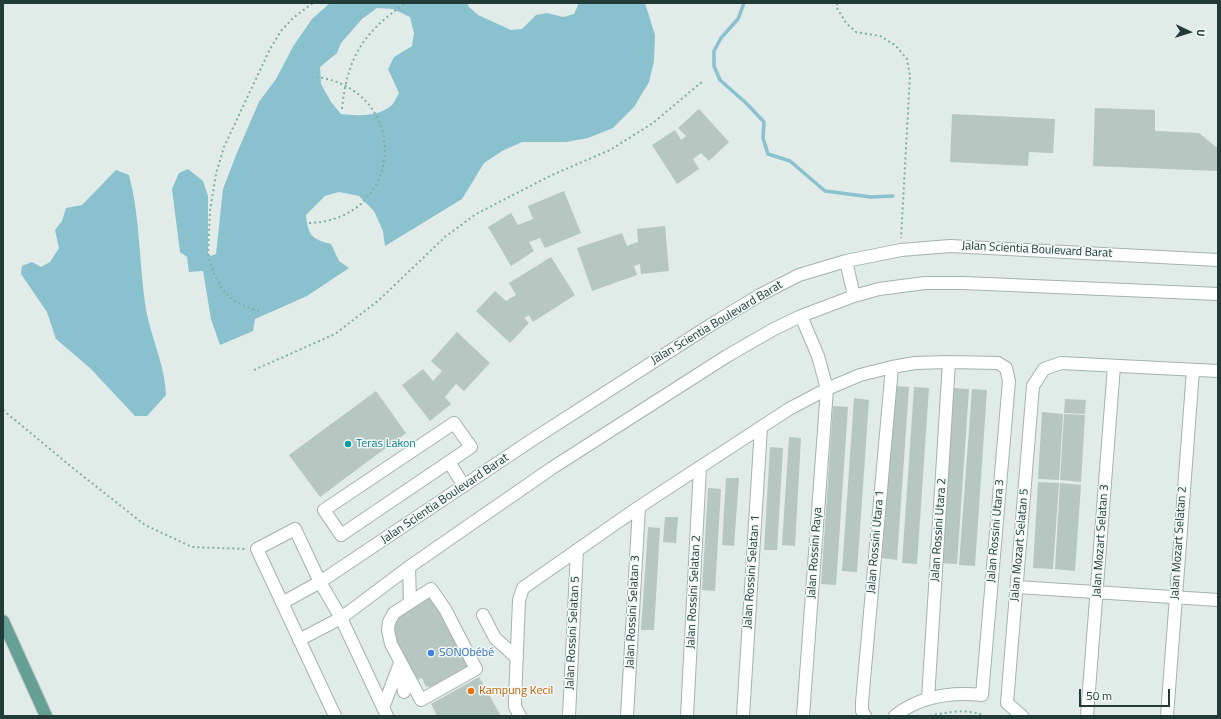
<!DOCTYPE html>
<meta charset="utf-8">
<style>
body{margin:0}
#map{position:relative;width:1221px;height:719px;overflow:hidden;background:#e1ebe7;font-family:"Titillium Web",sans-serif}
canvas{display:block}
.frame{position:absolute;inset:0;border:4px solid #223b36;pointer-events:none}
.north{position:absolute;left:1169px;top:12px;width:40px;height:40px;-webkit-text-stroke:3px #f1f8f5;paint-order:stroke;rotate:94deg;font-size:11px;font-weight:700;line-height:16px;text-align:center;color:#223b36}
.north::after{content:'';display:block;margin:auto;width:14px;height:18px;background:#223b36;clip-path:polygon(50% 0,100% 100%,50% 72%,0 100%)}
.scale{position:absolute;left:1079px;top:689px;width:91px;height:18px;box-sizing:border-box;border:2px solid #223b36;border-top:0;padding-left:5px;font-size:12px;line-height:14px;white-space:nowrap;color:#223b36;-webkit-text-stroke:3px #f1f8f5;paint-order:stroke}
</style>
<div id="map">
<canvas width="1221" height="719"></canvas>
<div class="frame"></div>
<div class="north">U</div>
<div class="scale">50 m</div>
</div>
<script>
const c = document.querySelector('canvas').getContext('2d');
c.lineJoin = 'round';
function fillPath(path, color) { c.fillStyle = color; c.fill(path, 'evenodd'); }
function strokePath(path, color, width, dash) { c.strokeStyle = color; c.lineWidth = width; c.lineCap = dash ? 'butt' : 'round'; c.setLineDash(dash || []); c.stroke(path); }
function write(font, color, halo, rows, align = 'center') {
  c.font = font + ' "Titillium Web",sans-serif'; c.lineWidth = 3; c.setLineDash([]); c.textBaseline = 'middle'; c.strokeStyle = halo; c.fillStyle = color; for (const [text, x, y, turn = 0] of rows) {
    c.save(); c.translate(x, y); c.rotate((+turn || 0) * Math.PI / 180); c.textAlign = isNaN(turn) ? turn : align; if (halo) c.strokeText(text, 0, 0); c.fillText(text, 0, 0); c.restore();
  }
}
const water = new Path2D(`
 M330 3H467L469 7 478 15 511 30 522 29 536 15 547 13 563 17 574 14 579 3H645L655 35 654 61 649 82 634 107 613 128 588 138 566 142H522L502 151 484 163 462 199 385 246 383 231 374 211 359 196 339 192 325 196 306 215C308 235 311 239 331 244L339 261 349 268 307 296 255 319 253 331 220 345 211 319 203 271 189 272 187 257 180 252 172 189 179 173 188 169 203 181 208 196V253L211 256 216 254 223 189 236 155 259 102 276 79 294 45 312 19ZM377 8 393 9 410 17 414 33 412 46 394 57 388 69 399 93C397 96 395 101 393 104 380 117 357 116 341 114L331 102 321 84 320 67 337 53 341 43 362 19Z
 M116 170 129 175C140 217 139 260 145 303 149 334 165 363 166 395L147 416H135L90 368 56 339 47 312 21 274 22 266 32 262 41 267 50 262 59 248 55 230 62 221 66 208 82 205Z`);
const stream = new Path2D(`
 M744 3 738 19 721 38 714 51V66L720 80 746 103 764 122 763 138 768 154 790 161 825 191 871 197 893 196`);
const building = new Path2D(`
 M1095 108 1155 110V131L1199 133 1216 147 1218 146V171L1093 166Z
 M699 109 729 142 709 161 701 153 693 159 699 169 677 184 652 145 675 130 681 140 686 136 678 128Z
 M952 114 1055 119 1053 153 1029 152 1028 166 950 162Z
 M564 191 581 233 545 248 540 238 529 242 534 251 511 266 488 227 511 213 518 225 533 219 528 206Z
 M665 226 669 271 641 274 640 264 634 266 637 275 592 291 577 248 622 233 627 246 638 242 637 229Z
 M551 257 575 295 533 322 529 315 524 318 529 323 510 343 476 311 495 291 506 301 516 295 509 283Z
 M457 332 490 363 464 391 456 384 445 397 451 404 430 421 402 385 423 369 433 381 442 371 431 361Z
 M894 386 909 387 897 560 882 558Z
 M914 387 929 388 917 564 902 563Z
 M954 388 969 389 957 564 941 563Z
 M972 389 987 390 975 566 959 565Z
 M376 391 406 433 320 497 289 455Z
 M854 398 869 400 857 572 842 571Z
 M1065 399 1086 400 1085 414 1064 413Z
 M833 406 848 407 836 585 821 584Z
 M1042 412 1063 414 1059 480 1038 479Z
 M1064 414 1085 415 1081 482 1060 480Z
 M789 437 801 438 795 546 782 545Z
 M770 447 783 448 777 550H764Z
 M726 478H739L734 546 722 545Z
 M1038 482 1059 483 1053 569 1033 568Z
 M1060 483 1081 485 1075 571 1055 569Z
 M708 488 721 489 715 591 702 590Z
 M665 517H678L676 543 663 542Z
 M648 527 660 528 654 630H641Z
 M429 593 472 670 431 689 428 686 426 687 422 678 413 682 392 636 396 616Z
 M479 677 501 716H437L431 704Z`);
const path = new Path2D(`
 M837 3V8L846 23 856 32 880 36 895 45 907 59 910 76 901 238
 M342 109C347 58 363 32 406 3
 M259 311 246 307 233 300 222 289 213 272 208 255 210 211 216 174 224 147 270 49 281 31 293 18 313 3
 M254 370 335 334 379 300 445 237 476 214 552 175 610 150 653 123 703 81
 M3 410 74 469 145 525 192 547 245 549
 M930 716C949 712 967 708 985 716`);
const minor = new Path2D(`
 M846 261 854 296
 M801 316 818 356 827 389 803 716
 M454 423 471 447 341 535 324 510Z
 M449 462 464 486
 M409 567 410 602
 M1017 587 1218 600
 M431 589 445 609 476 669 421 700 391 644 388 630 389 622 394 613Z
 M282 603 320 582 535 438 709 326 760 295 799 275 846 261 901 250 950 246 1218 260
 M483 615 495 638 517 658
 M299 640 341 618 409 567 552 468 727 356 774 329 801 316 854 296 879 289 925 283H963L1218 294
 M401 671 404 692
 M928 699 949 362
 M383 708 400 663
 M335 716 257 549 295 529 320 582 341 618 387 716
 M520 716 515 707V700L519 600 523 588 639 507 789 409 827 389 860 375 892 367 915 363 949 362 998 363 1006 368 1009 381 982 695C952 692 920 696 895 716
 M569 716 577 550
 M627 716 639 507
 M687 716 700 467
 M743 716 761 427
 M865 716 862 711V702L892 367
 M1022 716 1007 703 1033 386 1044 369 1061 363 1218 371
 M1087 716 1114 366
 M1167 716 1193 370`);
const major = new Path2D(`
 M3 621 46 716`);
const pathBridge = new Path2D(`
 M309 223C405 220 412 91 317 77`);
const markers = [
 [348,444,4,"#0f9aa8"],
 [431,653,4,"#3f7fe0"],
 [471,691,4,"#e8710a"]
];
const streetNames = [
 ["Jalan Scientia Boulevard Barat",1037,250,3],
 ["Jalan Scientia Boulevard Barat",717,323,-31],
 ["Jalan Scientia Boulevard Barat",445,499,-34],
 ["Jalan Rossini Utara 2",939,530,-86],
 ["Jalan Rossini Utara 3",996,531,-85],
 ["Jalan Mozart Selatan 3",1101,541,-86],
 ["Jalan Rossini Utara 1",876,542,-85],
 ["Jalan Mozart Selatan 2",1179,543,-86],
 ["Jalan Mozart Selatan 5",1020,545,-85],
 ["Jalan Rossini Raya",815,553,-86],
 ["Jalan Rossini Selatan 1",752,572,-86],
 ["Jalan Rossini Selatan 2",694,592,-87],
 ["Jalan Rossini Selatan 3",633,612,-87],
 ["Jalan Rossini Selatan 5",573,633,-87]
];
const cultureNames = [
 ["Teras Lakon",356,444]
];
const shopNames = [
 ["SONObébé",439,653]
];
const foodNames = [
 ["Kampung Kecil",479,691]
];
fillPath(water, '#8ac1cf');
strokePath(stream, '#8ac1cf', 3.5);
fillPath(building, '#b6c6c0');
strokePath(minor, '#a4b3ae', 14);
strokePath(major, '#c1c8c7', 14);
strokePath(path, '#82aea3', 2, [2, 3]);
strokePath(minor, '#fff', 12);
strokePath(major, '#66a094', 12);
strokePath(pathBridge, '#82aea3', 2, [2, 3]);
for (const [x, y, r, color] of markers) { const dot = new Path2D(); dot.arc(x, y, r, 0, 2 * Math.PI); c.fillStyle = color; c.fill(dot); strokePath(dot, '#f1f8f5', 1.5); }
write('12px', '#223b36', '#f1f8f5', streetNames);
write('12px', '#0d838f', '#f1f8f5', cultureNames, 'left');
write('12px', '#366cbe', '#f1f8f5', shopNames, 'left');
write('12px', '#c56008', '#f1f8f5', foodNames, 'left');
</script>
